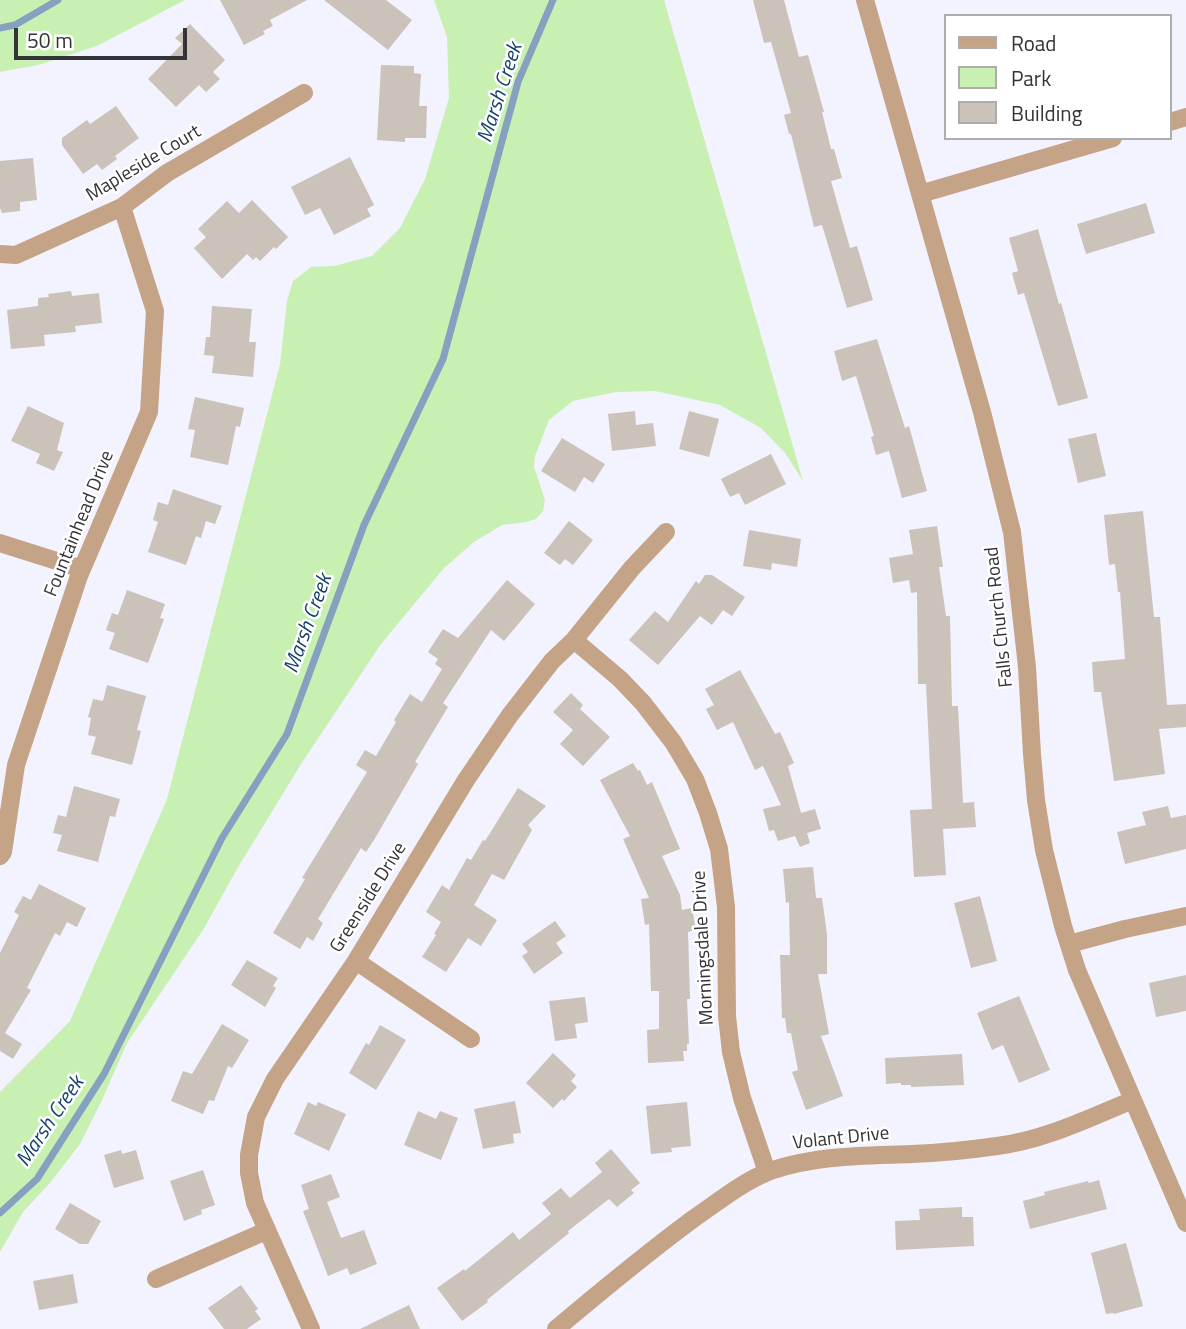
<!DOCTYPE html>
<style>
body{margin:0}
#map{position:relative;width:1186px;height:1329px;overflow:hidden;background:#f2f3fe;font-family:"Titillium Web",sans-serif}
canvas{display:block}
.legend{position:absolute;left:944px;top:14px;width:228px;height:126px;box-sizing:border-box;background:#fff;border:2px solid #adadaf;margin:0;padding:9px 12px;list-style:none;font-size:21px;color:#333338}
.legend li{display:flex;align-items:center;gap:14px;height:35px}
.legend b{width:35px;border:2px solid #adadaf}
.scale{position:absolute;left:14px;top:28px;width:173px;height:32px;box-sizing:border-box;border:4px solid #333338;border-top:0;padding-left:9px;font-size:21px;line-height:24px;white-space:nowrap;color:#333338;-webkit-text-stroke:5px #fff;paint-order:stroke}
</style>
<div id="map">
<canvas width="1186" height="1329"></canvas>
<ul class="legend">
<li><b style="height:9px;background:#c4a387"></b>Road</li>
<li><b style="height:19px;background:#c8f0b3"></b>Park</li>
<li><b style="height:19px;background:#cbc2ba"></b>Building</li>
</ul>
<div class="scale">50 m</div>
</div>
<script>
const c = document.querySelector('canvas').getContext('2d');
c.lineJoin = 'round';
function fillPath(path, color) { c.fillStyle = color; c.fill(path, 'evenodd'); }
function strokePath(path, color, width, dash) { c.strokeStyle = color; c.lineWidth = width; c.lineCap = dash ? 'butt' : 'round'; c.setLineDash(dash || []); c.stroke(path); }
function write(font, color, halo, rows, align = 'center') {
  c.font = font + ' "Titillium Web",sans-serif'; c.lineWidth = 5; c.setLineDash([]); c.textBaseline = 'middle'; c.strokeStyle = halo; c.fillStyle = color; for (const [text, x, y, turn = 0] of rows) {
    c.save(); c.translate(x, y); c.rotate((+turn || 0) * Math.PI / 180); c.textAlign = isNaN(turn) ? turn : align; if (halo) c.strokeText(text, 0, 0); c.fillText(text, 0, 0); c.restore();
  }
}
const green = new Path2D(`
 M0 0H185L97 46 38 65 0 72Z
 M434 0H664L803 481 785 453 761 428 720 405 655 391 616 392 573 401 549 420 535 456 534 467 545 500 543 511 536 519 526 522 502 525 474 542 444 568 381 644 301 764 237 869 203 930 127 1043 102 1100 80 1144 50 1183 23 1212 0 1252V1092L70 1021 167 799 280 364 287 301 293 281 311 267 334 266 372 256 400 228 425 179 449 98 447 37Z`);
const stream = new Path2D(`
 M0 28 15 25 58 0
 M0 1213 37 1179 104 1074 222 838 287 734 364 525 443 359 518 82 553 0`);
const building = new Path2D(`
 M220 0H307L270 20 273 26 263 31 265 34 244 45Z
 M324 0H386L412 20 388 50Z
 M753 0H784L799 57 808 55 824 112H822L831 149H834L842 178 831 181 850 248 857 246 873 300 847 308 822 225 814 227 791 134H789L784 115 791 113 771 42 764 43Z
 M190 24 225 60 213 72 220 79 206 92 199 85 176 107 148 79 182 44 175 38Z
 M381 65 414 66V73L421 74 419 106H427L426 138H405V142L377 140Z
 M116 106 139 138 115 156 117 159 102 170 97 164 83 174 62 145V138L87 120 90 124Z
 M350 157 374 205 367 209 371 216 334 235 320 208 305 215 291 187Z
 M33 158 37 200 20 202V211L2 213 0 208V161Z
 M252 200 288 237 276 249 274 247 260 261 256 257 253 260 247 254 222 279 194 248 206 237 198 229 227 201 239 213Z
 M1146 203 1155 233 1086 254 1077 224Z
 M1038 229 1059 304 1061 303 1088 398 1058 406 1024 293 1018 295 1012 273 1018 271 1009 238Z
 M71 291 72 296 99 293 102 323 75 326 76 332 44 335 45 346 11 349 7 310 38 306V298L49 297 48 294Z
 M212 306 252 309 249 342H256L253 377 212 373 214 356 204 355 206 337H210Z
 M877 339 905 428 909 426 927 491 902 498 889 451 876 455 871 437 874 436 856 376 842 381 834 351Z
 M195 397 244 408 240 427 236 426 228 465 190 457 195 430 188 429Z
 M28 406 64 423 57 450 63 452 54 471 36 463 40 454 11 441Z
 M635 411 636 425 653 423 656 446 612 451 608 414Z
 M689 411 719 419 709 457 679 449Z
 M1096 433 1106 476 1078 483 1068 439Z
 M562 438 605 464 593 483 584 477 575 492 541 471Z
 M771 454 786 484 745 505 739 493 730 497 721 479Z
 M173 489 222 506 215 524 206 521 201 538 196 536 186 565 148 552 158 522 153 520 158 502 168 505Z
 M1143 511 1154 617H1160L1167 705 1186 704V727L1159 729 1165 774 1114 781 1101 692H1094L1092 662 1125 659 1120 592H1118L1115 564 1109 565 1104 515Z
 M569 521 593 540 573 565 565 559 560 565 544 553Z
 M937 526 943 567H939L946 616H950L952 706H958L963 803 974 802 976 827 943 829 946 875 914 877 910 810 932 809 926 684H918L917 592 911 593 909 580 893 583 889 558 913 554 909 530Z
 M749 530 801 539 797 567 772 563 771 570 743 566Z
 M705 575H712L745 597 732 616 723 610 712 625 700 616 658 665 629 640 655 611 668 622 696 581 699 584Z
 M507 580 535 604 504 641 491 630 443 703 448 707 415 762 418 764 374 840 366 852 361 848 318 919 323 923 313 941 307 937 300 949 273 933 305 879 302 878 367 772 356 765 365 750 376 756 396 722 394 720 410 694 422 702 442 669 435 664 438 659 428 652 443 629 458 638Z
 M127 590 165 604 160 618 164 619 148 663 109 649 115 633 106 630 112 613 118 615Z
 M740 670 775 734 780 732 794 763 788 766 801 813 815 809 821 829 807 833 810 843 800 847 795 836 778 841 774 830 769 831 763 809 781 805 763 766 755 770 733 722 717 730 706 709 714 705 705 689Z
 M107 685 146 696 137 730 141 731 132 765 91 754 96 737 88 735 91 718 88 717 93 699 103 701Z
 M571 693 583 705 580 709 610 737 583 766 560 744 573 730 553 712Z
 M633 763 638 771 640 770 647 785 652 782 680 849 662 856 680 895 682 910 692 908 696 930 688 932 690 999H687L689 1044H687V1051H683L684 1061 648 1063 647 1030 659 1029V991H651L649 924 645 925 641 899 649 898 623 839 630 836 600 780Z
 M74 786 120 799 115 817 110 816 98 862 57 851 62 835 53 833 58 815 66 817Z
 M518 788 546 806 528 825 532 830 504 880 492 874 474 905 497 920 481 946 468 938 446 972 422 957 436 935 434 934 441 922 426 912 442 885 449 890 467 858 471 860 483 840 485 841Z
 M1168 806 1171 818 1186 815V849L1125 864 1117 832 1146 825 1142 812Z
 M813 867 816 898H822L827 934V974H818L829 1034 821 1036 843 1096 806 1110 792 1072 798 1070 791 1033H787L785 1018H782L780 955H790L789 902 786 903 783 869Z
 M39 884 86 908 77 927 67 922 60 936 55 933 27 988 31 990 5 1033 22 1044 13 1059 0 1051V953L19 915 14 912 23 896 31 900Z
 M980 896 997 961 971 968 954 903Z
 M555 921 566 936 556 943 563 953 534 974 522 956 528 952 522 944Z
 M247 960 278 978 273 986 276 988 265 1007 231 985Z
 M1186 975V1011L1156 1017 1149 983Z
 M1019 996 1050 1070 1019 1083 1003 1045 992 1050 977 1013Z
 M585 997 588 1022 575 1024 577 1038 555 1041 549 1001Z
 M222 1024 249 1040 232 1068 228 1066 214 1101 209 1100 203 1114 171 1101 183 1071 192 1074Z
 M380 1025 406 1040 376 1090 349 1073 366 1043 369 1045Z
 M553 1053 576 1075 571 1081 577 1087 564 1101 562 1099 553 1108 526 1083Z
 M962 1054 964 1085 911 1087V1085H901V1083L886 1084 885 1058Z
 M515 1101 521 1133 513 1134 514 1143 483 1149 474 1109Z
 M308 1102 316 1106 318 1102 346 1114 329 1151 294 1134Z
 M687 1102 691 1146 671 1148 672 1152 651 1154 646 1106Z
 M418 1111 436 1119 440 1111 458 1118 441 1160 404 1145Z
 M611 1149 640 1183 631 1190 634 1193 617 1207 609 1199 568 1231 569 1233 487 1300 488 1302 462 1321 437 1288 464 1269 465 1271 513 1232 519 1240 551 1214 542 1203 561 1188 570 1198 602 1172 595 1163Z
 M121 1150 122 1154 136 1150 144 1179 114 1188 104 1155Z
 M203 1170 215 1205 201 1210 202 1214 184 1221 170 1181Z
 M331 1174 340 1197 327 1202 341 1238 364 1230 377 1264 350 1275 347 1268 328 1276 303 1211 309 1209 301 1185Z
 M1099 1180 1107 1209 1030 1229 1023 1201 1045 1195 1044 1192 1088 1181 1089 1183Z
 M70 1203 101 1221 88 1244H80L55 1229Z
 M962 1207V1217H973L974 1246 896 1250 895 1221 920 1220 919 1209Z
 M1126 1243 1143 1306 1114 1314 1113 1313 1106 1314 1091 1253Z
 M73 1274 78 1303 39 1310 33 1281Z
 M241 1285 258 1309 255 1311 261 1319 247 1329H224L208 1308Z
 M409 1305 420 1329H360Z`);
const street = new Path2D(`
 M865 0 982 412 1012 532 1027 667 1032 754 1036 800 1044 850 1063 926 1077 970 1186 1223
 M1170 122 1186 117
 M920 194 1113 138
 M0 254 16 255 122 207 167 173 304 93
 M0 543 82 569
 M574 640 620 679 643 703 673 742 695 779 708 813 719 849 726 907 727 1016 731 1052 742 1098 767 1172
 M0 856 3 852 16 765 79 576 149 412 155 311 122 207
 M1069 944 1125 929 1186 916
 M356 961 471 1039
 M156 1279 266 1231
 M311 1329 255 1203 249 1173V1155L256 1117 275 1079 356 961 466 780 510 715 552 661 574 640 632 568 666 532
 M556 1329C601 1291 646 1254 693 1219 718 1202 742 1182 770 1171 816 1155 864 1156 912 1154 941 1153 969 1150 997 1146 1045 1140 1089 1118 1133 1100`);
const streetNames = [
 ["Mapleside Court",144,164,-31],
 ["Fountainhead Drive",80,524,-68],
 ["Falls Church Road",1000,617,-96],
 ["Greenside Drive",369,898,-58],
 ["Morningsdale Drive",704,948,-93],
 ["Volant Drive",841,1139,-6]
];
const waterNames = [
 ["Marsh Creek",501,93,-72],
 ["Marsh Creek",309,624,-70],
 ["Marsh Creek",51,1122,-56]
];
fillPath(green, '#c8f0b3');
strokePath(stream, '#86a1c0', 7);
fillPath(building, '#cbc2ba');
strokePath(street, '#c4a387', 18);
write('19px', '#333338', '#fff', streetNames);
write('italic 21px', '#13406d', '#fff', waterNames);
</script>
